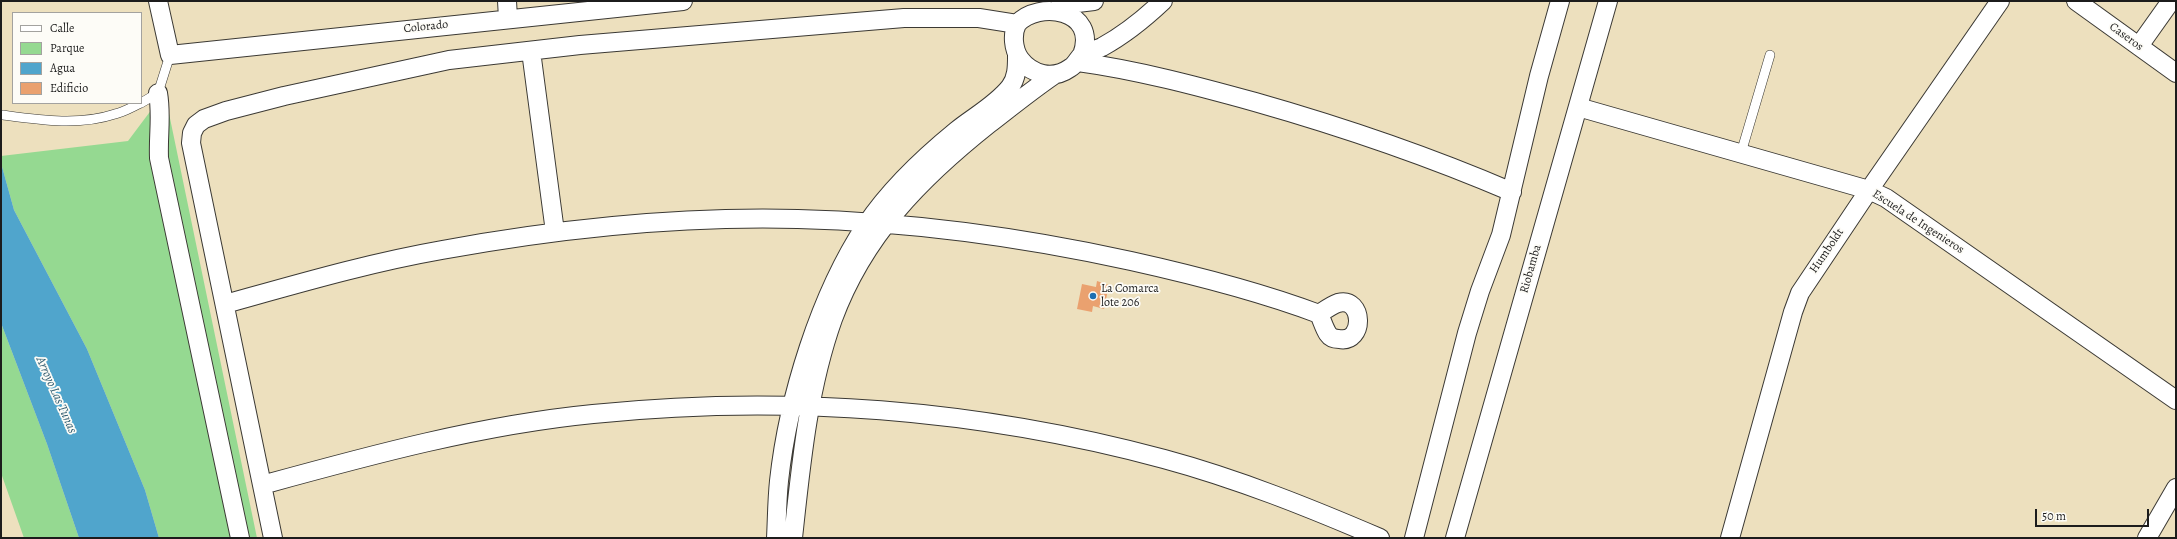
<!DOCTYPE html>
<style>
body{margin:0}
#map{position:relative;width:2177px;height:539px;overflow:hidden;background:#ede0be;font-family:Alegreya,serif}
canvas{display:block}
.frame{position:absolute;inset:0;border:2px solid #1c1c1c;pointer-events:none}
.legend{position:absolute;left:12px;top:12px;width:130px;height:92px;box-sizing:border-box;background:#fdfcf7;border:1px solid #a3a29f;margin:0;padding:5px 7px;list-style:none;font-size:12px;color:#1c1c1c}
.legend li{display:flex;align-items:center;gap:8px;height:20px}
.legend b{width:20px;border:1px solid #a3a29f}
.scale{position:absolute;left:2035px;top:509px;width:114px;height:18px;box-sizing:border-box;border:2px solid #1c1c1c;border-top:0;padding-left:5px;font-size:12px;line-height:14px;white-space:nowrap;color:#1c1c1c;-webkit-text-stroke:3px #fdfcf7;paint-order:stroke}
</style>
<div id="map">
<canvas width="2177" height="539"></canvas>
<div class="frame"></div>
<ul class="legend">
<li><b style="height:5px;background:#fff"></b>Calle</li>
<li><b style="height:11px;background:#95d991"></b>Parque</li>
<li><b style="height:11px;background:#50a5cc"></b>Agua</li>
<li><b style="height:11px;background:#eaa16f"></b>Edificio</li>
</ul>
<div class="scale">50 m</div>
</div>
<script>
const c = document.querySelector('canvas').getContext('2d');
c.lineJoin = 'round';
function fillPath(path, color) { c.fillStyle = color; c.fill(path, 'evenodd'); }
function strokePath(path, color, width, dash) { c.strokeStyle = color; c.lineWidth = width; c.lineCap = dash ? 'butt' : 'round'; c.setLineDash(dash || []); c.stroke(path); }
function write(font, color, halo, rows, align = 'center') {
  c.font = font + ' Alegreya,serif'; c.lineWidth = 3.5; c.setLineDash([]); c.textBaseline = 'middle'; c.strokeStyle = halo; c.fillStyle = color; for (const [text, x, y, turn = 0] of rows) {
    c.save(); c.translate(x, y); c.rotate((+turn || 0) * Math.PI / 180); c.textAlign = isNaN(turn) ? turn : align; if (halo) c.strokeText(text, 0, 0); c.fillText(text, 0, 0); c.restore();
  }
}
const green = new Path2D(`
 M166 99 257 538H159L145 490 87 349 14 210 1 163V156L128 141 155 105Z
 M1 323 47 444 79 538H24L1 473Z`);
const water = new Path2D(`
 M1 163 14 210 87 349 145 490 159 538H79L47 444 1 323Z`);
const building = new Path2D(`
 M1097 281 1109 285 1104 309 1093 306 1092 312 1077 309 1082 284 1096 287Z`);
const lane = new Path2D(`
 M141 103 158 93 170 55
 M3 115C40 120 79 126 115 114 124 112 132 107 141 103
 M1741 153 1770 55`);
const street = new Path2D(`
 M158 1 170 55 683 1
 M507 1 508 18
 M2076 1 2176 73
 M1061 5 1094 1
 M2139 46 2171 1
 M531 51 555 232
 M1082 55C1099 9 1038 0 1017 24 1012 34 1013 49 1020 59 1032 75 1053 80 1070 68 1076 65 1078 58 1082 55 1087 51 1096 50 1102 47 1124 35 1145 18 1163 1
 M1078 62C1137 70 1197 86 1255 102 1343 127 1428 156 1512 192
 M158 93C162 116 158 134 159 158L240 538
 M1578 107 1869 190 1886 198 2176 400
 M225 304C297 284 368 263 442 250 557 229 681 216 798 219 910 222 1022 237 1131 261 1194 275 1258 291 1319 314 1322 320 1324 328 1328 334 1330 337 1334 339 1339 339 1365 344 1364 296 1338 303 1332 305 1325 310 1319 314
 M262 485C371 455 481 425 593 414 784 394 979 409 1164 459 1238 479 1310 508 1380 538
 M273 538 191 143 192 133 196 125 204 119 226 111 284 96 449 60 580 45 904 18H979L1017 24
 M776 538C777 519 777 500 779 481 788 398 820 294 866 225 890 189 923 158 956 131 973 117 996 105 1010 87 1017 78 1017 67 1017 56
 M793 538C801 464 808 389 833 319 864 235 921 178 989 124 1011 107 1032 90 1054 75
 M1414 538 1467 333 1480 291 1501 235 1539 76 1560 1
 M1455 538 1608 1
 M1730 538 1793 312 1800 293 1869 190 2000 1
 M2147 538 2176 488`);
const markers = [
 [1093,296,4,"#1f6fb2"]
];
const streetNames = [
 ["Colorado",426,27,-6],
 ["Caseros",2126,37,36],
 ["Escuela de Ingenieros",1918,222,33],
 ["Humboldt",1827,251,-56],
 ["Riobamba",1531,269,-74]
];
const poiNames = [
 ["La Comarca",1101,289],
 ["lote 206",1101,303]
];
const waterNames = [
 ["Arroyo Las Tunas",56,395,66]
];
fillPath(green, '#95d991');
fillPath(water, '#50a5cc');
fillPath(building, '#eaa16f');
strokePath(lane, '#3b3934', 10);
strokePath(street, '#3b3934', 20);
strokePath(lane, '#fff', 9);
strokePath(street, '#fff', 18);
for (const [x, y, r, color] of markers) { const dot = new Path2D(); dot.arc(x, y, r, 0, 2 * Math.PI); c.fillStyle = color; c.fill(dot); strokePath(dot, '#fdfcf7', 1.5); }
write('12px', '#1c1c1c', '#fdfcf7', streetNames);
write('12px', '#1c1c1c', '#fdfcf7', poiNames, 'left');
write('italic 13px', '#366074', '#fdfcf7', waterNames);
</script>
